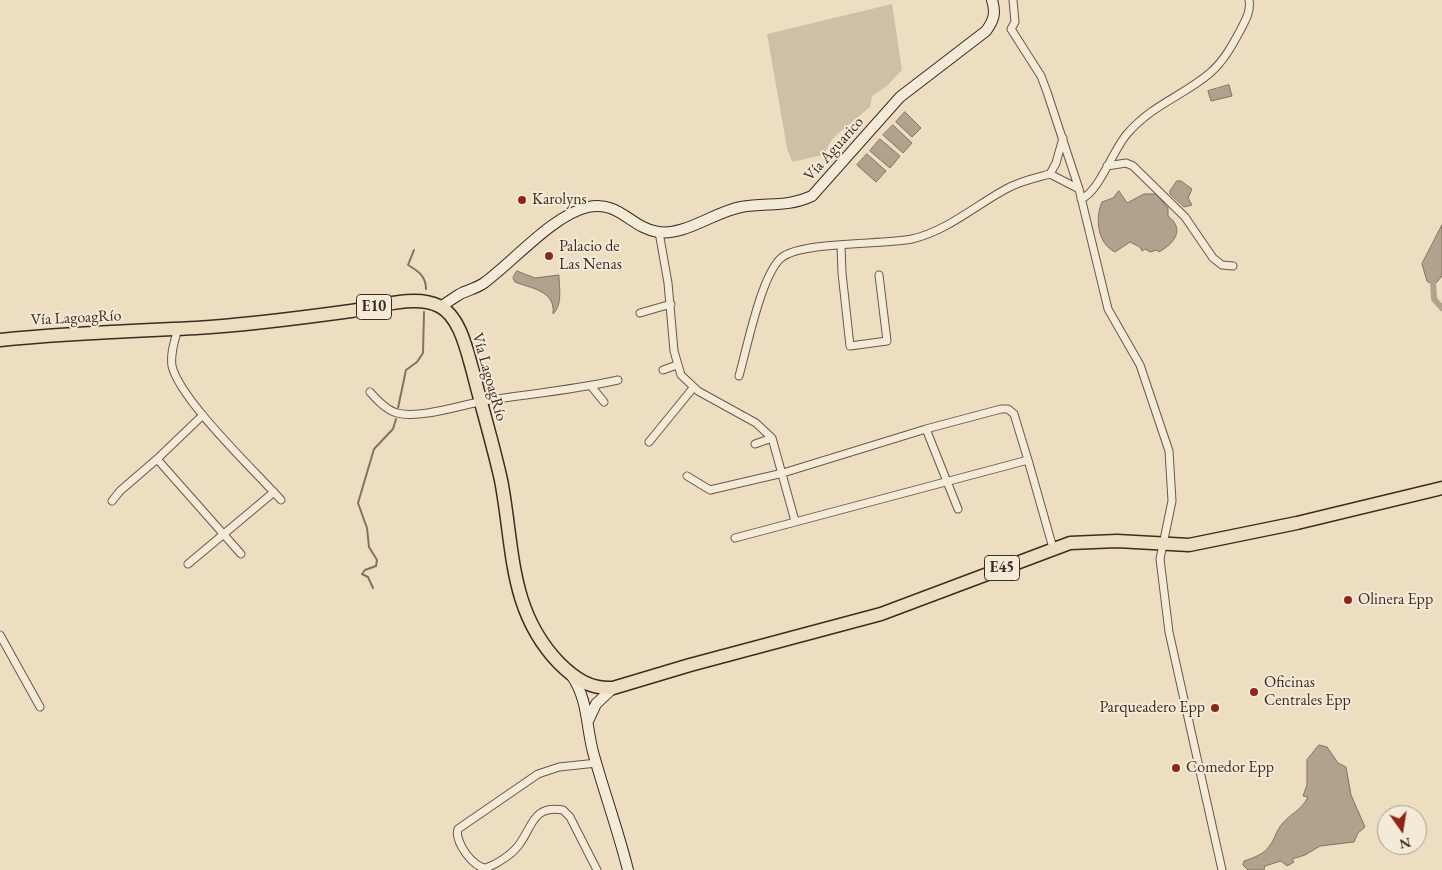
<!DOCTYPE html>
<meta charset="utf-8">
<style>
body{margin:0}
#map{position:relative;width:1442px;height:870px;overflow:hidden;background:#eddec2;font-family:"EB Garamond",serif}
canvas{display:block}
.north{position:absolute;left:1377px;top:805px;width:50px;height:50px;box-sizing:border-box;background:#f3ead7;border:1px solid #ab9d8f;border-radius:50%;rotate:167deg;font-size:14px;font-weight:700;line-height:20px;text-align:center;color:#3e2a22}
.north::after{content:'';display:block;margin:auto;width:18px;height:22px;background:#8f2418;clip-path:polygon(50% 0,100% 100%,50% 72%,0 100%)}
</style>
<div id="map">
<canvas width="1442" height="870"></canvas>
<div class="north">N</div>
</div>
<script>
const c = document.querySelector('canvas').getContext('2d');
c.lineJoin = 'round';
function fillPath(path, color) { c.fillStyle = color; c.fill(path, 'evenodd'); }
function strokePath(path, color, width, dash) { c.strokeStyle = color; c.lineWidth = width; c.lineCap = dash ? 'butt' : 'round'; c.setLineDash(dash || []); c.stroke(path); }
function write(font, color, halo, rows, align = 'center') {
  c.font = font + ' "EB Garamond",serif'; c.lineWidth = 4; c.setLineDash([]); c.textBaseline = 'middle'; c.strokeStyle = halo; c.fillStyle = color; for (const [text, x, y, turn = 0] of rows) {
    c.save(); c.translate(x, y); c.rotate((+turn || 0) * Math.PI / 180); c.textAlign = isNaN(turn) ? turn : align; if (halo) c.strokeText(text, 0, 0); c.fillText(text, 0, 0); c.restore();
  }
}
const green = new Path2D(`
 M892 4 902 70 886 87 872 96 870 107 833 138 823 155 792 162 787 148 767 34Z`);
const water = new Path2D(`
 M1229 85 1232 96 1211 101 1208 91Z
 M905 112 921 128 912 137 896 122Z
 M893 125 912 143 903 153 883 135Z
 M880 139 900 156 890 168 870 151Z
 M867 154 886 171 876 182 857 165Z
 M1177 181H1181L1192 189 1188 198 1192 205 1184 207 1170 194V191Z
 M1119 191 1127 203 1144 194H1156L1168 208V216C1185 229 1175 243 1159 252L1157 250 1150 252 1145 249 1142 251 1140 247 1130 242 1115 252C1097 243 1095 218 1102 202L1113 198Z
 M1442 225V276L1436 283 1432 284 1427 281 1422 264Z
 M517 271 535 278 559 275C559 288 563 304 553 314 556 290 529 288 515 282L513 278Z
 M1319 745 1327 747 1338 763 1346 767 1351 795 1365 827 1358 833 1354 842 1320 846 1305 855 1292 859 1294 862 1287 866 1281 861 1265 866 1264 870H1248L1243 865 1244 861C1253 858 1265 854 1270 845 1275 839 1276 831 1282 824 1291 813 1301 811 1308 797L1303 796 1307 785V760Z`);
const stream = new Path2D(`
 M414 250 408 265C418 271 426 276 426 289
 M398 408 406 370 417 362 423 353 424 312
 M373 588 368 577 362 574 365 570 376 566 377 560 369 547 367 528 358 503 374 449 393 429 396 419`);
const canal = new Path2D(`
 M1433 280 1434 299 1442 308`);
const street = new Path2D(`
 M1013 0 1015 22 1011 29 1041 76 1047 92 1079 189 1108 309 1140 365 1169 451 1172 501 1160 559 1169 632 1222 870
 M1107 166 1126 163 1133 166 1185 217 1213 258 1222 265 1233 266
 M1050 174 1056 163 1063 138
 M1081 199C1099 192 1113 150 1127 134 1153 104 1183 96 1210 73 1224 61 1233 44 1241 29 1246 19 1251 11 1249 0
 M659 232 668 283 674 351 681 375 698 391 756 423 772 438 795 521
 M841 245 842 273 850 346 887 341 879 275
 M640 313 671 304
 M178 328C175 340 170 353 172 366 180 400 255 471 281 500
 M663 370 677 365
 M739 376C747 348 761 276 781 258 801 241 883 245 912 239 947 231 976 205 1006 189 1020 181 1035 178 1050 174L1079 189
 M591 386 604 402
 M370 392C377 400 386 410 397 413 420 419 461 405 484 401 529 394 573 390 618 380
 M203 415 157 459 241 554
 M926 429 1001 409H1008L1014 414 1028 460
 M649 442 693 388
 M755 444 772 438
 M687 476 710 490 783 473 926 429 958 509
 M112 501 120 491 157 459
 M735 538 1028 460 1053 548
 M188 564 274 492
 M0 635 40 707
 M597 763 559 767 538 774 458 829C454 841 473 868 486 868 497 864 511 855 518 846 533 827 532 805 563 810L570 817 597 870`);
const secondary = new Path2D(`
 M441 307C447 302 454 298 460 294 468 290 477 288 484 283 514 261 553 215 588 207 619 200 631 228 658 232 685 236 714 212 741 207 767 202 786 208 812 196L900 97 986 31C994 20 996 13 992 0
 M572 676C588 700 586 725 593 752 604 792 618 830 628 870
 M588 721 596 704 613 688`);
const highway = new Path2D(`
 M0 340C65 333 131 331 196 328 248 325 300 318 351 311 377 307 415 294 439 306 460 316 467 351 473 372 482 408 493 444 501 480 514 547 508 610 559 663 575 679 590 689 613 688L690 665 881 614 1070 543 1117 541 1189 545 1297 523 1442 488`);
const markers = [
 [522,200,5,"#8f2418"],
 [549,256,5,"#8f2418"],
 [1348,600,5,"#8f2418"],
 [1254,692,5,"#8f2418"],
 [1215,708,5,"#8f2418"],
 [1176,768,5,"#8f2418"]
];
const shields = [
 [374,307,35],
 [1002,568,35]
];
const shieldNames = [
 ["E10",374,307],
 ["E45",1002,568]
];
const streetNames = [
 ["Vía Aguarico",834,149,-48],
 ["Vía LagoagRío",76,318,-3],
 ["Vía LagoagRío",489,377,74]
];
const poiNames = [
 ["Karolyns",532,200],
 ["Palacio de",559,247],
 ["Las Nenas",559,265],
 ["Olinera Epp",1358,600],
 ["Oficinas",1264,683],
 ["Centrales Epp",1264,701],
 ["Parqueadero Epp",1205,708,"right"],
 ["Comedor Epp",1186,768]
];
fillPath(green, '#cfbfa7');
fillPath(water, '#b2a18c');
strokePath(water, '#847162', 1);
strokePath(stream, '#847162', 2);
strokePath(canal, '#b2a18c', 6);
strokePath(street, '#6a574a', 9);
strokePath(secondary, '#3e2a22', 12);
strokePath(highway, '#3e2a22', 15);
strokePath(street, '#f3ead7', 7);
strokePath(secondary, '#f3ead7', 10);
strokePath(highway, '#eddec2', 12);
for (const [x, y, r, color] of markers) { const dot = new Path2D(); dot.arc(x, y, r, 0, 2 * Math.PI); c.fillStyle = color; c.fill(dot); strokePath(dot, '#f3ead7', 2); }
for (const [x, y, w] of shields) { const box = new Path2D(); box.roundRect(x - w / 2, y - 12.5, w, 25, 4); c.fillStyle = '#f3ead7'; c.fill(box); strokePath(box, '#3e2a22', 1); }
write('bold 15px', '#3e2a22', null, shieldNames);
write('16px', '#3e2a22', '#f3ead7', streetNames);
write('16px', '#3e2a22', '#f3ead7', poiNames, 'left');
</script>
